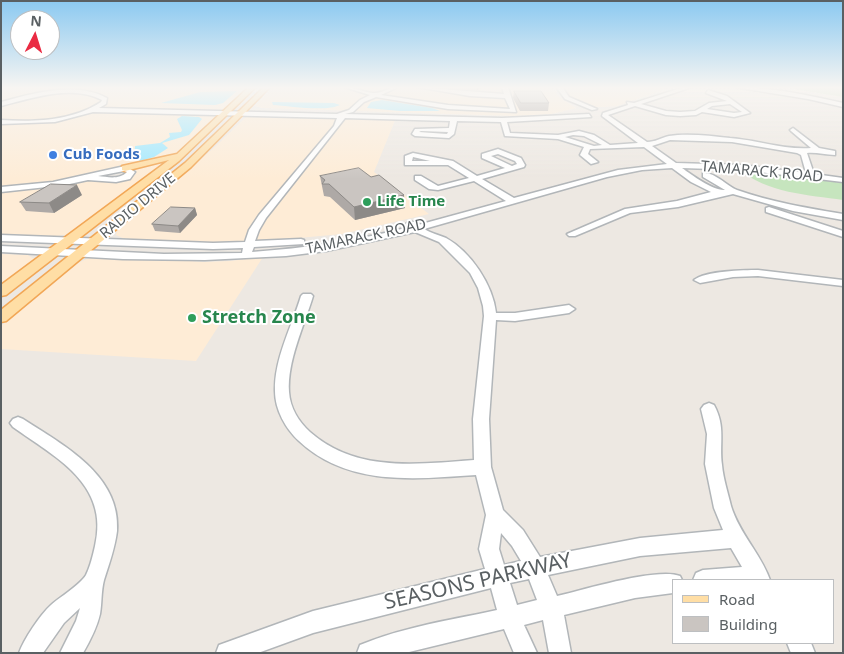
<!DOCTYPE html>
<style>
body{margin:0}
#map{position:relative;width:844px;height:654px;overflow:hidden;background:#ede8e2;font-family:"Noto Sans",sans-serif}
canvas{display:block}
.frame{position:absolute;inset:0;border:2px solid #5a6063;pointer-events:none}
.legend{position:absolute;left:672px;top:579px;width:162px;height:65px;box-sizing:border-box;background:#fff;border:1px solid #bdbfc1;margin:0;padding:6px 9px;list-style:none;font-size:15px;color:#5a6063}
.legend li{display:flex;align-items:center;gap:10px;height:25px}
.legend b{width:25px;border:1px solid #bdbfc1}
.north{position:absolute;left:10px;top:10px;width:50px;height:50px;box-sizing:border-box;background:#fff;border:1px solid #bdbfc1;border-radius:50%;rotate:5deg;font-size:14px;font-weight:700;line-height:20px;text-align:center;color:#5a6063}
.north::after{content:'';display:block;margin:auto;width:18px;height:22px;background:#ea2b43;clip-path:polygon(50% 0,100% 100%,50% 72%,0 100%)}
</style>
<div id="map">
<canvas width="844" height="654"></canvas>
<div class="frame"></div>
<ul class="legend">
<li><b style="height:6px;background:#ffdea5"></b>Road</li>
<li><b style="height:14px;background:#cac5c1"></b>Building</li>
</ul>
<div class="north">N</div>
</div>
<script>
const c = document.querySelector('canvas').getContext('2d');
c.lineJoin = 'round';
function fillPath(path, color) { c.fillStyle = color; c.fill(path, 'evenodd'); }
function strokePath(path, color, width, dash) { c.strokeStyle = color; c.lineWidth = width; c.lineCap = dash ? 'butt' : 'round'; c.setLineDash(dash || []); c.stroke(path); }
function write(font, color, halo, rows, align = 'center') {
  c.font = font + ' "Noto Sans",sans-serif'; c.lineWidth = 4; c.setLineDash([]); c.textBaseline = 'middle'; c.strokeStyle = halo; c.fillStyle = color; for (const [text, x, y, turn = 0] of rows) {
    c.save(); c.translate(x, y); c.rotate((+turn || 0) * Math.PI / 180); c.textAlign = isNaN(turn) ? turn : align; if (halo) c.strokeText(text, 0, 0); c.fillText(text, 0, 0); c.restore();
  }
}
const commercial = new Path2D(`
 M1 87H248L171 159 70 234 52 237 1 235V192L46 188 87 180 116 182 131 177 136 174V171L126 167 62 181 1 188Z
 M273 87H552L558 96 576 108 551 114 513 116 262 108 255 106Z
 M561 87H666L669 88 617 106 602 107H589L573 101 564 94Z
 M248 115 396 118 374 172 429 214 342 234 233 244 125 239 116 235 117 230 215 147Z
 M1 254 28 255 34 259 1 286Z
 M91 257 166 259 203 262 230 261 263 257 196 361 1 349V326L78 263Z`);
const green = new Path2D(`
 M782 87H843V97Z
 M739 169 843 183V200C809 195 766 193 739 169Z`);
const water = new Path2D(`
 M237 91 223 103 215 105 161 103 200 92Z
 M382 100 432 108 440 111H400L367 108 371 102Z
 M272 102 334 103 340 105C326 112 289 106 273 105Z
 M182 116 199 117 202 119 189 135 162 143 168 148 154 157 140 161 134 158 135 146 160 143 170 137 169 133 181 132 182 130 177 119Z`);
const stream = new Path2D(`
 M825 87 843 89`);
const minor = new Path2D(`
 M344 87C355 87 363 92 373 93 381 94 389 87 398 87L381 95 448 105 510 109 505 98 470 96 417 87 504 94 502 87H508L516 112 448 109 376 97 364 102 353 112 345 114 502 118 589 114 591 117 507 122 510 133 558 135 579 131 594 135 610 145 638 143 602 116 603 113 628 105 627 102 634 103 684 87H692L641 104 666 111 680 112 695 111 709 103 727 101 706 93 708 90 727 96 750 113 734 117 702 112 696 115 680 116 666 115 635 106 608 115 647 142C655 142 661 138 669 136 688 133 711 136 730 138 757 140 784 150 811 148L791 131 790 130 793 128 819 148 835 151V155C825 155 816 152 807 153L814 174 843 178V182L742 170 682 168C692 175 713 191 725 190L703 177V173C715 172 727 186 737 190 771 202 807 208 843 214V220L793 211 733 194 678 207 630 213 575 236H569L567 234 625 209 677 201 711 192 691 182 672 168 642 170 607 177 424 229C431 233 439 235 446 238 471 252 493 285 496 313H515L569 305 575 309 569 313 515 321 496 320 489 419 491 467 503 510 523 530 540 557 640 538 723 530 714 508 705 464 707 434 701 409 704 405 709 403 714 405C726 427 719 443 722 465 723 478 728 493 731 506 739 533 761 554 770 580H693L696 573 703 570 742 567 731 548 640 556 548 575 557 596C583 590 658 567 680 576L682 580H673V593L635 598 564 615 571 653H549L543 620 524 625 537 653H514L504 629 405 653H357L360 645C403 627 451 620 497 610L491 588 313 633 258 653H216L219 645 313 611 485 569 479 549 486 515 476 475C415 479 348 487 299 441 286 429 275 410 275 391 274 359 292 326 301 296L303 294H311L313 296C304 326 287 361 289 392 290 408 299 422 310 432 357 473 417 464 474 460L473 419 484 316 483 306 478 288 470 273 439 242 415 232 326 251 286 256 205 260 123 259 1 252V246L164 254 242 253 243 248 213 249 1 241V235L213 243 245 242 249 230 259 215 334 126 337 118 93 112 55 122 1 124V120C35 122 72 121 101 102L102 100C73 84 31 98 1 106V102C33 93 76 81 107 98L106 104 99 108 337 114 349 110 360 100 370 95ZM730 104 742 112 734 113 707 109 712 106ZM345 118 450 121 449 128 415 129 412 134 415 136 449 138 454 134 457 121 501 122 505 136 558 139 584 147 580 155 591 164 598 162 588 154 590 149 644 147 667 164 618 170 514 198 482 179 524 167 525 165 521 158 498 149 482 154V158L505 168 477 176 453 161 413 153 405 156V165H448L469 178 438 186 421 176H415V180L429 189 438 190 474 181 506 201 418 225 414 222H408L406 224 409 227C357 241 305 248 252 252L254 247 304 244V240L301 239 255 241 259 230 266 218ZM421 131 448 132 447 134 419 132ZM573 135 584 136 602 145 594 146 565 137ZM670 140 732 142 797 153 801 155 806 173 742 165 676 163 652 146ZM498 154 515 161 517 164 512 166 491 156ZM413 157 430 161H412ZM501 533 512 546 521 561 504 565 499 549ZM529 579 537 600 517 605 510 583Z
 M556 87H562L569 97 597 109 592 110 565 99Z
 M734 87C771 87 808 95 843 103V107L808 99Z
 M125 166 135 172 130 179 116 182 88 180 65 185 1 192V187L53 182ZM124 171 127 172C119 180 108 177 98 176Z
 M769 207 843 231V237L766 212V208Z
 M758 270 843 280V286L758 276 733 277 700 283 694 280C705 271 743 270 758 270Z
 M18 417 23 419C63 445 121 475 117 531 115 548 109 564 104 580 101 591 102 603 100 614 97 627 90 641 83 653H60L76 621 80 608 64 623 43 653H19C24 639 40 615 51 605 60 597 80 585 86 575 90 567 93 555 95 546 110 484 55 457 13 427L10 423 13 419Z
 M787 643H811L815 653H791Z`);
const major = new Path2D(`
 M249 87H256L179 161 6 295 1 296V285L169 160 125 171 122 170V166L177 154Z
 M264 87H270L191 167 6 321 1 322V310L185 163Z`);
const wall = new Path2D(`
 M446 87H483L477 90Z
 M514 91 549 103 548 111H520L513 98Z
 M320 176 405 208 355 220 330 197 324 196Z
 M82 195 54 213 26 211 20 202Z
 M195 208 197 215 180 233 155 231 152 224Z`);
const shadedWall = new Path2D(`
 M477 87H483L477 90Z
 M77 185 82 195 54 213 49 203Z
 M404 195 405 208 355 220 354 207Z
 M195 208 197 215 180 233 178 226Z`);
const building = new Path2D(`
 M514 91H541L549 103H521Z
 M359 168 371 177 379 175 404 195 354 207 329 184H322L325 180 320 176Z
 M51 184 77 185 49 203 20 202Z
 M171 207 195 208 178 226 152 224Z`);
const markers = [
 [53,155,5,"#3f7fe0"],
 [367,202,5,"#2e9e5b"],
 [192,318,5,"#2e9e5b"]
];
const farShopnames = [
 ["Cub Foods",63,155]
];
const farStreetnames = [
 ["TAMARACK ROAD",762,172,5],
 ["RADIO DRIVE",138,206,-40],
 ["TAMARACK ROAD",366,237,-12]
];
const farLeisurenames = [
 ["Life Time",377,202]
];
const leisureNames = [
 ["Stretch Zone",202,318]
];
const nearStreetnames = [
 ["SEASONS PARKWAY",478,582,-13]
];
fillPath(commercial, '#feecd6');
fillPath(green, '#c6e5be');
fillPath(water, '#a0e9ff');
strokePath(stream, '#a0e9ff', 1);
strokePath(minor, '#b2b6b9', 3);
strokePath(major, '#f2a756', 3);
fillPath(minor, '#fff');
fillPath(major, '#ffdea5');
fillPath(wall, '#aea9a6');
fillPath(shadedWall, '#8d8a87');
fillPath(building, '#cac5c1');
strokePath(building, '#8d8a87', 1);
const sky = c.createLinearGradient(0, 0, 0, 179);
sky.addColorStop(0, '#8bc9f1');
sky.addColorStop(0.49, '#f7f5f2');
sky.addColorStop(1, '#f7f5f200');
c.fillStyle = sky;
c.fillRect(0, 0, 844, 179);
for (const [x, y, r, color] of markers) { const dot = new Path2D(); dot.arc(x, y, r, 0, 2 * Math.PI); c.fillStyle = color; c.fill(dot); strokePath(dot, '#fff', 2); }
write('bold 15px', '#366cbe', '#fff', farShopnames, 'left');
write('15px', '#5a6063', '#fff', farStreetnames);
write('bold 15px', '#27864d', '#fff', farLeisurenames, 'left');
write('bold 18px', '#27864d', '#fff', leisureNames, 'left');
write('21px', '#5a6063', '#fff', nearStreetnames);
</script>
